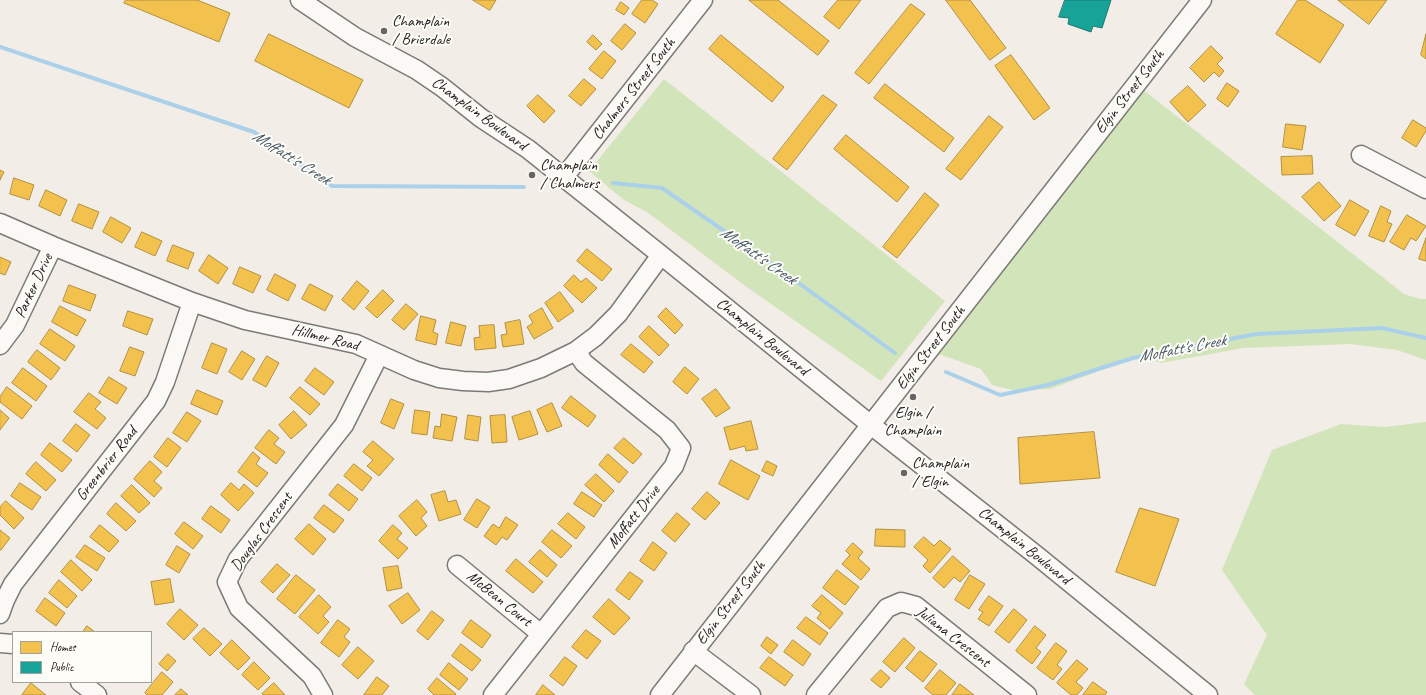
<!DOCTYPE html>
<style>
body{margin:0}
#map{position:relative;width:1426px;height:695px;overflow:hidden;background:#f2ede7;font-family:Caveat,sans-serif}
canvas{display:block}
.legend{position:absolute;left:12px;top:631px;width:140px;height:52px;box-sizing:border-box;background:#fdfcf7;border:1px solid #a3a29f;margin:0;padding:5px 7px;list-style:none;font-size:12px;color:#1c1c1c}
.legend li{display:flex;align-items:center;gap:8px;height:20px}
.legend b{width:20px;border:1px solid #a3a29f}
</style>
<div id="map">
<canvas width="1426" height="695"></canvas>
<ul class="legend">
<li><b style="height:11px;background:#f2c14e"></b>Homes</li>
<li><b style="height:11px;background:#17a398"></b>Public</li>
</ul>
</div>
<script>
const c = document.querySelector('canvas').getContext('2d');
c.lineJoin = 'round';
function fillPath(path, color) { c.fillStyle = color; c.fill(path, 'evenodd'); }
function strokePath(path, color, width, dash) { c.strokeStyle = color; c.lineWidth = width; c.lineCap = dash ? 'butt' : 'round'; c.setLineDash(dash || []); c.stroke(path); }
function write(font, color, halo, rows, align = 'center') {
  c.font = font + ' Caveat,sans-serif'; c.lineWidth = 4; c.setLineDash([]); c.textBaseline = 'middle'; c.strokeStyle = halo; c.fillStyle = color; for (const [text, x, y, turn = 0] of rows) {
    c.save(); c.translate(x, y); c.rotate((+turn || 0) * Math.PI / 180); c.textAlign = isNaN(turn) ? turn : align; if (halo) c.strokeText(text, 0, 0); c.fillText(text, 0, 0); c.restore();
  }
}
const green = new Path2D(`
 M664 79 945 301 881 381 744 285 647 212 624 200 589 171Z
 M1137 85 1404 294 1420 299H1426V360L1397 350 1350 344 1243 348 1161 363 1145 357 1126 361 1050 389 1012 390 992 385 981 369 930 351Z
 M1426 422V695H1255L1244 684 1267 635 1222 570 1272 450 1341 424 1385 427Z`);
const homes = new Path2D(`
 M126 0H197L230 13 219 42 124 3Z
 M473 0H496L490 10Z
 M642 0H652L658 4 645 23 632 14Z
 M749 0H778L829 41 818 55Z
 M838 0H861L839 29 824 17Z
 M946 0H970L1006 48 990 60Z
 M1298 0H1305L1344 25 1320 63 1276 34Z
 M1338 0H1387L1369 24Z
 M621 2 629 8 624 15 616 10Z
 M911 4 925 14 869 84 855 73Z
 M625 24 636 33 622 50 611 41Z
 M269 34 363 80 349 108 255 61Z
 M1426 34V59L1421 55Z
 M593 35 602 44 596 50 587 42Z
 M721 35 784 87 772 102 709 49Z
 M1211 46 1223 58 1217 64 1224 71 1219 77 1214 72 1204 82 1190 68Z
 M604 51 616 61 602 79 589 69Z
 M1011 55 1050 108 1034 120 995 66Z
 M584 79 596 89 581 106 569 96Z
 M1227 83 1239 91 1228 107 1217 99Z
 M885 84 954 138 944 152 874 98Z
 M1188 86 1206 105 1188 122 1170 102Z
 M538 95 555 111 544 123 527 106Z
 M823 95 837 105 787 170 773 159Z
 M989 116 1003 127 961 180 946 169Z
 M1413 120 1426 128V131L1416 147 1402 138Z
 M1286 124 1306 126 1302 150 1283 147Z
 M846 135 909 187 897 202 834 149Z
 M1312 156 1313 174 1282 175 1281 157Z
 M0 170 4 172 0 180Z
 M14 178 34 185 29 200 10 194Z
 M1319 182 1341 206 1324 221 1302 197Z
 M46 190 67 200 60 216 39 206Z
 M925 193 939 205 897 258 883 247Z
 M1350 200 1369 211 1355 236 1336 225Z
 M79 204 99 212 92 229 72 221Z
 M1381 206 1391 211 1387 222 1392 224 1384 242 1369 236Z
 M1407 215 1426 226 1416 241 1411 238 1404 250 1390 242Z
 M111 217 131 228 122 243 103 232Z
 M142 232 162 241 155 256 135 247Z
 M1426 238V261L1419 259Z
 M173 245 194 253 188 269 167 261Z
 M587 249 612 269 602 281 577 261Z
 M209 255 228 268 218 284 199 271Z
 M0 257 11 262 5 275 0 273Z
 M240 267 261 276 253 293 233 284Z
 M275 274 296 285 288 301 267 290Z
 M574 275 581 282 586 278 597 288 582 303 564 286Z
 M357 281 369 291 354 310 342 300Z
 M310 284 333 296 325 311 302 299Z
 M69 285 96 295 90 311 63 301Z
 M383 290 394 301 377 318 366 308Z
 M560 292 574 311 558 322 545 303Z
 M406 304 418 314 404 330 392 320Z
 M60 306 86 320 77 336 52 322Z
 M542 308 553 328 534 339 527 327 533 323 529 316Z
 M666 308 683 325 675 334 658 317Z
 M128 311 153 319 147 335 123 326Z
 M421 316 436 320 433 332 438 334 436 345 416 340Z
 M520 320 524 344 503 347 501 335 507 334 505 323Z
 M451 322 466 326 461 346 446 343Z
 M494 325 496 348 475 350 474 338 480 337 479 326Z
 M649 326 669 345 659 356 639 337Z
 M50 329 75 346 65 361 40 344Z
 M212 343 227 349 217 374 202 368Z
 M631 344 653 362 644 373 621 355Z
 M130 347 144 352 135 376 120 371Z
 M37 350 60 368 51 380 28 362Z
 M242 351 255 359 242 380 229 372Z
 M267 356 279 363 266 387 253 380Z
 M685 367 699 379 687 394 673 382Z
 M23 368 47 386 36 401 12 383Z
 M315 368 334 382 324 395 305 381Z
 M109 377 127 388 117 404 99 393Z
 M7 387 32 406 22 419 0 402V397Z
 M300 387 320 404 310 415 290 398Z
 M716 389 730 408 716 417 702 399Z
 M197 390 223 401 217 415 191 404Z
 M89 393 101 402 95 409 106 418 97 429 74 412Z
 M571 396 596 416 588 427 562 408Z
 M391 399 404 404 394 429 381 423Z
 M552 403 562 426 547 432 537 410Z
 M0 410 9 418 0 430Z
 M415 410 430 412 427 435 412 433Z
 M294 411 307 425 291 439 279 425Z
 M530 411 538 434 519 440 512 417Z
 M187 412 201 421 187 442 173 433Z
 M442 414 457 417 452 441 433 438 435 426 440 427Z
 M468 415 481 417 478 441 465 439Z
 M505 415 507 442 492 443 490 416Z
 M751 421 758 449 746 451 745 446 730 450 724 428Z
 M76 424 90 435 77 452 63 441Z
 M269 430 279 438 274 444 285 452 276 464 255 448Z
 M1094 432 1100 478 1020 484 1018 438Z
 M168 438 181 448 167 467 154 457Z
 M624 438 642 454 633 464 614 448Z
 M373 441 394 459 379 476 367 466 373 460 363 452Z
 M50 443 72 460 62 472 41 455Z
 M253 452 260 458 256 464 268 473 257 487 238 472Z
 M608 454 628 472 619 483 599 465Z
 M731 460 760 476 748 500 719 484Z
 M150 461 162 472 154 481 162 488 154 497 134 479Z
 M767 461 777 466 773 476 762 471Z
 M36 462 56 480 46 491 26 474Z
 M354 464 372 478 362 491 344 476Z
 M596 474 614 491 604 502 585 485Z
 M20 483 41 497 32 510 11 496Z
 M231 483 239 490 244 484 254 493 238 511 221 495Z
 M338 484 358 499 349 511 329 495Z
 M132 485 150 503 139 513 121 496Z
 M445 491 448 502 456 500 461 514 439 521 431 495Z
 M582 492 602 505 594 517 574 504Z
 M707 492 720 503 705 520 692 509Z
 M477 499 490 507 477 528 464 520Z
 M417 500 427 512 421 518 427 526 416 536 399 516Z
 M6 501 24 518 14 529 0 515V507Z
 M116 503 136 521 126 531 107 514Z
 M324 505 344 520 334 533 314 518Z
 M211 506 230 520 221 533 202 519Z
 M1140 508 1179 519 1155 586 1116 572Z
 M568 513 585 527 576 539 558 524Z
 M677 513 690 524 675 542 662 531Z
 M506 517 518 525 507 540 502 537 496 545 484 536 493 524 499 528Z
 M184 522 203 536 193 549 175 534Z
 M309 524 326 539 313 555 295 539Z
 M100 525 119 541 109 552 90 537Z
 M393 525 402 533 397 539 408 548 398 559 379 541Z
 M876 529 905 530V547L875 546Z
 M0 530 10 538 1 550H0Z
 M552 530 572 546 561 558 542 542Z
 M924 537 934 546 940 540 951 549 930 573 923 566 928 560 914 547Z
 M653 542 667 553 654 571 640 561Z
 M853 543 863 552 858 558 870 569 861 580 842 564 850 555 846 551Z
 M85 545 105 558 97 571 76 557Z
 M177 546 190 554 179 573 166 565Z
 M540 550 557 565 547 577 529 562Z
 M953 556 970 571 960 582 954 577 944 588 933 578Z
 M516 559 543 582 533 593 506 571Z
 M71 560 92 580 82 591 61 572Z
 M277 564 290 575 273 593 261 582Z
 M398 566 402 588 387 591 383 568Z
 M837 570 859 587 845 605 823 588Z
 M630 572 643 581 629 600 616 590Z
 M296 575 315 590 295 614 277 599Z
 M970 575 985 584 969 609 955 600Z
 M170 579 174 602 155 605 151 582Z
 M59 580 77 596 67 608 49 593Z
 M408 593 420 610 402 624 389 606Z
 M319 595 331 607 323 616 329 622 318 634 299 617Z
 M822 595 843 613 830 629 817 618 821 613 812 606Z
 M989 596 1003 606 989 626 978 619 983 612 979 610Z
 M45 598 65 613 56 626 36 611Z
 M609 599 630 618 614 635 593 617Z
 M180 609 198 625 184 640 167 624Z
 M1014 609 1027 620 1009 643 995 632Z
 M432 611 444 620 428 640 417 631Z
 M806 617 828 633 820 645 797 628Z
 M338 620 350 629 344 637 350 642 339 657 321 643Z
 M471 620 491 635 482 648 462 633Z
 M87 626 95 632H83Z
 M1035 626 1046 635 1036 648 1041 652 1032 664 1016 651Z
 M204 628 222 644 210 656 193 639Z
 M586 630 601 641 587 659 572 647Z
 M767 637 778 645 771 654 761 646Z
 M904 638 915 648 895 672 883 662Z
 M232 640 250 658 238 670 220 653Z
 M793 640 811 654 803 666 784 652Z
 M1056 643 1067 651 1057 665 1062 669 1053 680 1037 668Z
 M461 644 481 660 472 671 452 656Z
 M358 647 374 661 358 679 342 665Z
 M920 651 937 664 923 682 906 668Z
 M168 654 176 661 167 671 159 664Z
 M565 657 577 666 563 686 550 676Z
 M769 657 793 675 785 686 760 668Z
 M1077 660 1088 669 1076 682 1083 688 1077 695H1071L1057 683Z
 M254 662 270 678 258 690 242 675Z
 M449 663 468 679 459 690 440 675Z
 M881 670 890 678 881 688 871 680Z
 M940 670 956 683 946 695H933L925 688Z
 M162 672 173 682 162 695H147L145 693Z
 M377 677 389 686 382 695H364Z
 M437 678 456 694 455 695H434L428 689Z
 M1093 682 1107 692 1105 695H1083Z
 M31 683 46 695H22Z
 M274 683 285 695H263L262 694Z
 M960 684 974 695H952Z
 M543 685 555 695H536Z
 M181 689 188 695H175Z`);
const public = new Path2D(`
 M1065 0H1111L1102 28 1093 26 1091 32 1068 24 1069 18 1059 17Z`);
const stream = new Path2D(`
 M0 47 254 132 332 186 524 187
 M613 183 662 188 785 273 895 353
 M946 372 1000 395 1048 385 1133 358 1256 334 1382 328 1426 338`);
const minor = new Path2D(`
 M300 0 355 37 417 70 442 87 481 118 528 149 661 255 871 425 1036 555 1208 695
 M1361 155 1426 189
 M564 177 703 0
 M0 223 53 246 192 302 245 320 356 344 414 370 439 378 463 381 488 382 509 379 541 368 576 351 596 336 618 314 661 255
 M0 345 15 325 53 246
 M457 565 541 634
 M0 614 5 600 13 584 156 401 165 382 192 302
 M0 643 13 644
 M693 651 751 695
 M80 682 97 695
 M323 695 312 676 239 608 227 582 238 559 344 425 379 355
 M493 695 674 466 681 448 667 430 584 363 576 351
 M660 695 1202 0
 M816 695 887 608 901 602 916 606 1027 695`);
const markers = [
 [384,31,4,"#676563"],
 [532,175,4,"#676563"],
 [913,397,4,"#676563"],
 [904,473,4,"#676563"]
];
const poiNames = [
 ["Champlain",392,22],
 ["/ Brierdale",392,40],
 ["Champlain",540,166],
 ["/ Chalmers",540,184],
 ["Elgin /",913,413,"center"],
 ["Champlain",913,431,"center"],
 ["Champlain",912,464],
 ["/ Elgin",912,482]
];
const streetNames = [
 ["Chalmers Street South",634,89,-52],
 ["Elgin Street South",1130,92,-52],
 ["Champlain Boulevard",479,114,36],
 ["Parker Drive",34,286,-65],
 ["Champlain Boulevard",762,337,39],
 ["Hillmer Road",325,338,14],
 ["Elgin Street South",931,348,-52],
 ["Greenbrier Road",107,464,-52],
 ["Moffatt Drive",634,517,-52],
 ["Douglas Crescent",262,532,-54],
 ["Champlain Boulevard",1024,546,39],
 ["McBean Court",499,599,39],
 ["Elgin Street South",731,603,-52],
 ["Juliana Crescent",953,637,38]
];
const waterNames = [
 ["Moffatt's Creek",291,158,32],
 ["Moffatt's Creek",758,256,35],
 ["Moffatt's Creek",1182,349,-11]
];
fillPath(green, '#d2e4ba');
fillPath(homes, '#f2c14e');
strokePath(homes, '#b2903f', 1);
fillPath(public, '#17a398');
strokePath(public, '#187a73', 1);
strokePath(stream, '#abd0ea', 4);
strokePath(minor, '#7c7a77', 21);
strokePath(minor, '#faf9f6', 18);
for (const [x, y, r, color] of markers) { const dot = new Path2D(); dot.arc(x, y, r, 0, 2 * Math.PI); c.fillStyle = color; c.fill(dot); strokePath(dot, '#fdfcf7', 1.5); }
write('16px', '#1c1c1c', '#fdfcf7', poiNames, 'left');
write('16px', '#1c1c1c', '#fdfcf7', streetNames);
write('italic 17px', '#445664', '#fdfcf7', waterNames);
</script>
